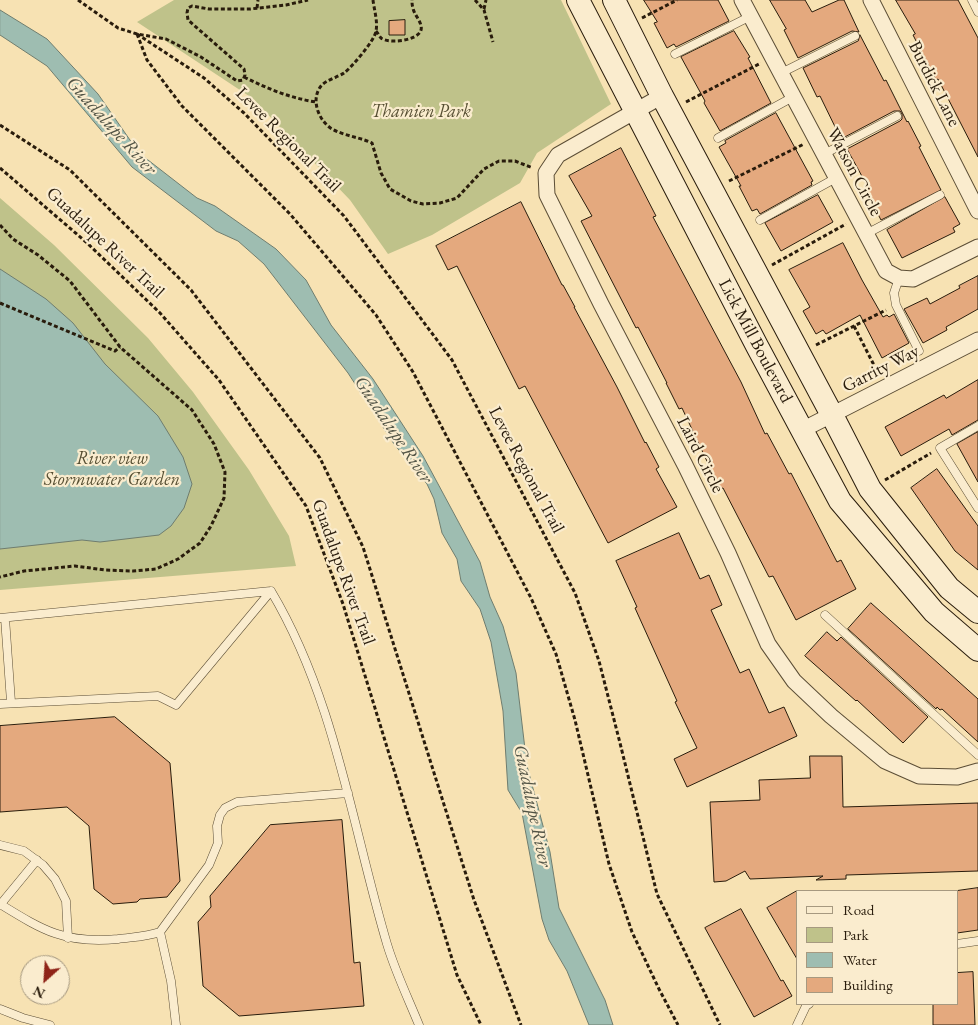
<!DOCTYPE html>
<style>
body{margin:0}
#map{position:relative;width:978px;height:1025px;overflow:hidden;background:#f7e2b3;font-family:"EB Garamond",serif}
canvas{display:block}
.legend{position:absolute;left:796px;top:890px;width:162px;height:115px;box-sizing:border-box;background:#faecce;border:1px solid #a69980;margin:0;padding:6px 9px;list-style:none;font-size:15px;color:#291c0c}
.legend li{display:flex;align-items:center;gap:10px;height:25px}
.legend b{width:25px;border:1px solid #a69980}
.north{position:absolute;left:20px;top:955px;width:50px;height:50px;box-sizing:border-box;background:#faecce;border:1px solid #a69980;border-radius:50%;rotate:206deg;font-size:14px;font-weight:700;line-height:20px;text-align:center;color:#291c0c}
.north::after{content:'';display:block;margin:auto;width:18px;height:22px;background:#8f2418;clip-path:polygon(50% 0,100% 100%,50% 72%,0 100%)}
</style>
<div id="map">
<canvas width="978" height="1025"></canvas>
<ul class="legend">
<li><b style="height:6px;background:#faecce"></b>Road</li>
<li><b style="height:14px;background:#bfc28a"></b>Park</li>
<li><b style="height:14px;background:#9ebdb1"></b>Water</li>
<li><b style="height:14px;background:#e4a97e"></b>Building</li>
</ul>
<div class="north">N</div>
</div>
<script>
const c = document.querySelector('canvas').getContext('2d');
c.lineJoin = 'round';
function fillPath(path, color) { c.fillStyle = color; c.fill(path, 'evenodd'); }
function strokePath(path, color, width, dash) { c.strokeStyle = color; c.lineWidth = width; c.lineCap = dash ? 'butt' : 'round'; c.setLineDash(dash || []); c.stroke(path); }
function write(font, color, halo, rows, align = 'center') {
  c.font = font + ' "EB Garamond",serif'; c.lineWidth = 4.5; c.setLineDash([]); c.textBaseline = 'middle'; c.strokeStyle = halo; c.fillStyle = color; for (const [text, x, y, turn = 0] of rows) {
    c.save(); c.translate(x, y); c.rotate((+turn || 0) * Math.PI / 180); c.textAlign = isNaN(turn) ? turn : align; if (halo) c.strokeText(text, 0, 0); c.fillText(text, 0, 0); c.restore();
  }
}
const green = new Path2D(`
 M174 0H561L611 104 537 153 520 183 432 235 388 254 350 200 252 98 137 22Z
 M0 198 54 245 148 338 193 392 249 470 289 536 296 566 0 590Z`);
const water = new Path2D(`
 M0 10 47 39 98 94 139 153 197 198 215 206 276 249 306 280 331 325 373 379 423 456 480 562 490 597 503 626 516 673 527 766 550 852 559 908 605 1000 613 1025H589L567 971 549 940 542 919 522 813 508 790 503 711 491 642 480 609 461 581 457 559 442 533 434 499 427 484 394 444 348 373 264 264 238 241 216 231 132 167 47 66 0 35Z
 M0 269 46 299 73 323 105 364 158 416 183 457 192 484 184 508 171 526 159 535 100 542 82 540 0 549Z`);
const building = new Path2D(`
 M644 0H718L729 21 676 47 674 44 667 48 654 23 657 22Z
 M770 0H805L812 12 839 0H844L859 32 852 31 798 58 784 30 786 29Z
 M896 0H958L978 38V157L938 79 936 80 913 35 915 34Z
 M405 20V35H389V21Z
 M734 31 750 57 748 58 771 103 720 131 704 103 705 101 681 57Z
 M860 35 884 81 886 80 907 122 908 121 921 146 919 147 941 190 881 220 866 191 869 189 847 149 900 121 902 119V114L900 111H894L841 139 820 96 817 97 803 68 858 41Z
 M776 113 813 181 811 182 812 185 760 214 757 209 752 211 739 186H741L719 147 726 143 725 141Z
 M621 148 656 216 653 217 741 382 765 434 767 433 789 474 791 473 837 562 841 560 856 589 796 620 773 576 769 577 723 488 720 489 682 408 679 409 666 383H667L638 327 636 328 581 221 592 216 569 176Z
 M818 195 833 222 781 251 765 223Z
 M945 197 960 224 953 228 955 232 902 258 887 230Z
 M521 202 562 285H563L575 307H574L617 387 645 443 646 442 659 467 656 469 677 507 608 543 525 386 519 389 457 266 448 270 436 246Z
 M843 243 862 280 883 317 887 315 889 317 894 314 909 343 882 358 860 315 826 334 823 330 816 334 803 311 810 307 789 270Z
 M978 276V309L946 327 947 330 923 343 904 309 927 298 930 304 960 288 959 286Z
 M978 380V420L952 435 949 429 901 456 885 427 944 395 946 398Z
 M978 432V482L957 444Z
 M937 469 978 526V570L955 551 911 488Z
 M679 533 700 579 709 575 722 605 711 610 740 673 749 669 769 713 784 707 797 736 687 787 674 759 697 748 675 702 677 701 635 608 637 607 616 561Z
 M871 603 978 699V742L942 709 940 710 937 707 936 709 848 629Z
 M827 632 837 641 841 637 928 717 903 743 857 700 856 701 805 656Z
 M115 717 170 763 180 881 167 897 140 899 137 902 113 904 94 889 89 826 67 807 0 812V726Z
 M810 756H842L843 807 978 803V871L846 875V879L816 880 823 876 750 879 745 871 726 881 714 882 710 802 760 800 759 780 810 778Z
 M342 820 354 963 360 962 364 1006 239 1016 203 986 198 922 211 907 210 896 270 825Z
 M978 888V930L957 933V891Z
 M797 891V959L767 908Z
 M741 909 781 981 783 980 792 996 754 1017 705 928Z
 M973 972 975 1025H933V1004H957V973Z`);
const path = new Path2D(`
 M78 0 118 28 137 34 166 39 201 57 237 81 243 80 245 75 244 69 188 20 187 13 188 8 192 6 209 9H250L286 5 308 0
 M373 0C374 9 378 22 376 31 375 40 352 67 344 73 338 77 326 80 321 86 310 100 319 121 332 129 345 136 359 137 372 143L381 173 390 189 411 201 423 204 440 203 457 198 484 169 499 161H515L533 168
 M475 0 484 10 493 42
 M257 8 258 0
 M484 9 486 0
 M642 18 677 0
 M376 31C378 33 379 36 381 38 388 44 418 41 421 30 423 23 414 15 413 8 412 5 412 3 412 0
 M137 34 204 78 244 113 344 216 452 360 575 593 599 661 620 743 657 894 720 1025
 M137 34 147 60 182 106 290 214 376 315 413 372 531 598 556 654 575 720 609 864 632 932 659 989 678 1025
 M244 77C268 89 290 98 316 102
 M686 102 761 63
 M0 125 70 170 191 290 320 458 363 547 474 900 521 1025
 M0 168 86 242 160 313 219 380 306 506 343 604 457 975 481 1025
 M729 181 804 144
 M0 225 13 239 38 255 70 281 120 347 192 410 214 444 225 472 224 498 211 526 200 543 178 559 156 569 133 571 105 570 75 566 24 571 0 577
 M772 265 846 224
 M0 303 115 351 120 347
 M854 326 879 375
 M816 345 886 310
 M885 480 931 453`);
const service = new Path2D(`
 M972 0 978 12
 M675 54 751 16
 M781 73 855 36
 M718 138 793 97
 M824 154 897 116
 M760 220 836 178
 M866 234 940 195
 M899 278 894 293 896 305 919 351
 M978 426 940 448 978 508
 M271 591C335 698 352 826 387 944 395 971 408 998 419 1025
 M825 615 978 755
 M0 618 271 591
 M5 618 11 702
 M0 704 158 696 176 705 271 591
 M0 845 24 851 43 865 55 879 66 901 68 938
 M0 904C44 931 65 944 118 939 132 937 146 937 160 932L209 865 218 843 217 826 220 815 225 808 237 802 348 793
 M0 905 37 860
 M160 932 171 981 176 1025
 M957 944 978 941
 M0 1009 23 1018 50 1025
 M797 1025 806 1006 809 1004`);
const minor = new Path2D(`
 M742 0 886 271 899 278 913 279 978 247
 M871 0 978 211
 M662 96 558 155 546 173 547 195 601 304 685 465 728 553 768 644 794 681 831 716 885 761 919 776 957 777 978 771
 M802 430 978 340`);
const secondary = new Path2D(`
 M578 0 757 346 840 501 934 612 978 650
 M614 0 662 96 832 415 870 489 949 588 978 612`);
const streetNames = [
 ["Burdick Lane",934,84,63],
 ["Levee Regional Trail",288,140,45],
 ["Watson Circle",854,172,62],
 ["Guadalupe River Trail",105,243,43],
 ["Lick Mill Boulevard",755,341,62],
 ["Garrity Way",881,369,-27],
 ["Laird Circle",700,455,63],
 ["Levee Regional Trail",526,470,62],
 ["Guadalupe River Trail",343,572,70]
];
const parkNames = [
 ["Thamien Park",421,112],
 ["River view",112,459],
 ["Stormwater Garden",112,480]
];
const waterNames = [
 ["Guadalupe River",111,126,48],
 ["Guadalupe River",393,430,56],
 ["Guadalupe River",532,806,78]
];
fillPath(green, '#bfc28a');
fillPath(water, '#9ebdb1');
strokePath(water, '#6f7d6f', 1);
fillPath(building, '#e4a97e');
strokePath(building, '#291c0c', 1);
strokePath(service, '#5c4e36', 9);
strokePath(minor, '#5c4e36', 17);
strokePath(secondary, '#291c0c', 24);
strokePath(path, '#291c0c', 3, [4, 2.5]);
strokePath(service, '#faecce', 8);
strokePath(minor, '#faecce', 15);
strokePath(secondary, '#faecce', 22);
write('18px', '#291c0c', '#faecce', streetNames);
write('italic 18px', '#564e32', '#faecce', parkNames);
write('italic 19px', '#525446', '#faecce', waterNames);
</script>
